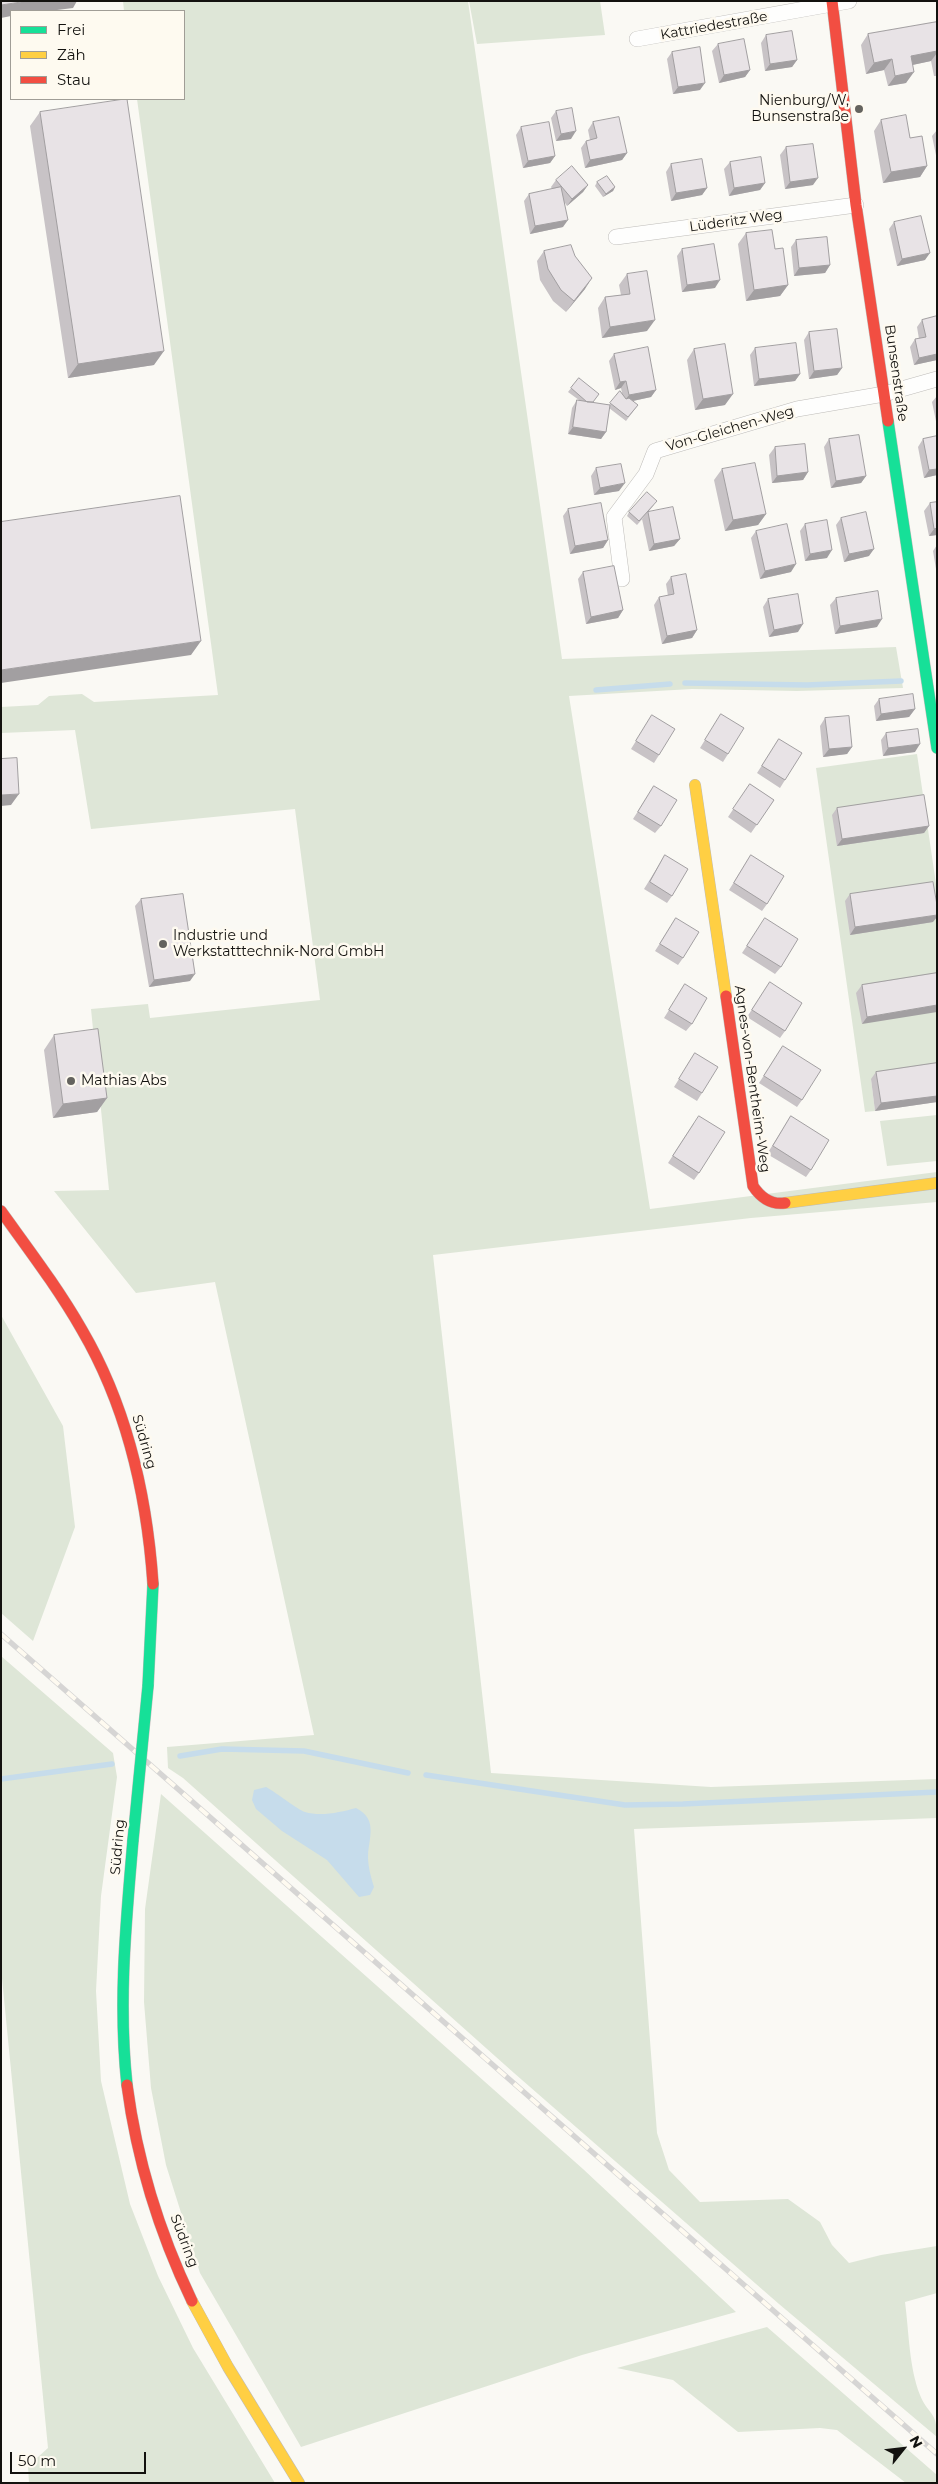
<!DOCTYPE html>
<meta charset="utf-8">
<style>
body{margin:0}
#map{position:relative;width:938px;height:2484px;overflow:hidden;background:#faf9f4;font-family:Montserrat,sans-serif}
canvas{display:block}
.frame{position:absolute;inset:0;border:2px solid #13120f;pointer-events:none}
.legend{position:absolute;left:10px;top:10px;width:175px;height:90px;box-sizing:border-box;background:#fefaf0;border:1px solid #a09d96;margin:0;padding:6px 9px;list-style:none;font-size:15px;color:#13120f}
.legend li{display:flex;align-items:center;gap:10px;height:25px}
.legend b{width:25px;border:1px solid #a09d96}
.north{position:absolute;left:878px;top:2424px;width:50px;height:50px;-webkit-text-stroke:4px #fefaf0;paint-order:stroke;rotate:61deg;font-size:14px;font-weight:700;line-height:20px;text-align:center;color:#13120f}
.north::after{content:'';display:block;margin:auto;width:18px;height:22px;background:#13120f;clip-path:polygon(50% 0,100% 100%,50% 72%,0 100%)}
.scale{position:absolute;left:10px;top:2452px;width:136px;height:22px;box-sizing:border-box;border:2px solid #13120f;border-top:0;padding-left:6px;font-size:15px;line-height:18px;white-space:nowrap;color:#13120f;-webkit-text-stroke:4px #fefaf0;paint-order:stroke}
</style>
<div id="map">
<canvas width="938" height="2484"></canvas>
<div class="frame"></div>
<ul class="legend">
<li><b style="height:6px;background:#16e098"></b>Frei</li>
<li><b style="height:6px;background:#ffcf43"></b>Zäh</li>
<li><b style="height:6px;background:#f24e42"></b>Stau</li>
</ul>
<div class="north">N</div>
<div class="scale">50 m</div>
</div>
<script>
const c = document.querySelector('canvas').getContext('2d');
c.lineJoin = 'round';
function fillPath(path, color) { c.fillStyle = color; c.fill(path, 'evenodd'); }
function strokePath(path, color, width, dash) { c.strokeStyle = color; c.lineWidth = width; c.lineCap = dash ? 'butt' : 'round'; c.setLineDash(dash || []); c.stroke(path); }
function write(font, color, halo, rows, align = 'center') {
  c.font = font + ' Montserrat,sans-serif'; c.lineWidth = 5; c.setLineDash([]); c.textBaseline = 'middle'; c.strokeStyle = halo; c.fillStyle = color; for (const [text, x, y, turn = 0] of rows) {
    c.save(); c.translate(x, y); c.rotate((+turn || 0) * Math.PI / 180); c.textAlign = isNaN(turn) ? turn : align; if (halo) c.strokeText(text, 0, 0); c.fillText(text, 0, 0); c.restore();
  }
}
const green = new Path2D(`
 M123 1H468L562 659 896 647 903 688 797 691 692 689 569 696 650 1209 937 1172V1202L751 1218 433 1255 491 1773 711 1787 937 1779V1818L634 1829 657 2133 669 2170 700 2202 788 2199 820 2222 832 2245 849 2263 881 2255 937 2246V2293L905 2302C909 2332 909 2367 920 2395 928 2415 937 2410 937 2437L779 2304 514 2073 183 1778 168 1768 167 1747 314 1735 215 1282 136 1293 54 1191 109 1190 91 1009 148 1004 150 1018 320 1000 295 809 91 829 75 730 1 733V707L38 705 49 696 82 694 94 702 218 695 137 99H184V11H124Z
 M469 1H600L605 35 477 44Z
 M917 754 937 891V1070L871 1079 875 1111 865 1112 816 768Z
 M937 1115V1161L887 1166 880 1121Z
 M1 1315 63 1426 75 1527 33 1641 1 1613Z
 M1 1656 113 1753 117 1777 101 1896 96 1991 101 2081 130 2204 158 2276 193 2348 275 2483H29L28 2466 48 2448 1 1968Z
 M161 1794 583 2169 736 2312 582 2355 301 2447 200 2273 166 2165 151 2088 144 2002 145 1909Z
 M767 2327 937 2475V2483H906L837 2430 820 2428 738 2432 673 2380 617 2368Z`);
const water = new Path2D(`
 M266 1787C277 1793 298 1810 305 1812 321 1817 341 1812 356 1808 378 1819 369 1837 368 1856 368 1867 371 1877 374 1887L370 1895 359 1897 327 1860 282 1831 256 1809 252 1800 254 1790Z`);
const stream = new Path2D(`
 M685 683 807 685 901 681
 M596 690 670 684
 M180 1756 222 1749 304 1751 408 1773
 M426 1775 625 1805 683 1804 937 1792
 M1 1779 112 1764`);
const street = new Path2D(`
 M637 39 849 1
 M616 237 856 205
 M622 579 614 517 646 474 655 451 797 409 884 394 937 379`);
const fast = new Path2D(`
 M888 421 937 748
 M148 1686 153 1584
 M127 2085C118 2002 126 1923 133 1840`);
const slow = new Path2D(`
 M695 785 726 996
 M785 1203 937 1183
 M192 2301 228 2367 299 2483`);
const jam = new Path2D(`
 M832 1 856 205 888 421
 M726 996 753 1186C761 1198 771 1205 785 1203
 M1 1211C29 1250 58 1288 82 1330 127 1407 147 1496 153 1584
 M127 2085C137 2161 159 2232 192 2301`);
const rail = new Path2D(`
 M1 1634 937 2454`);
const fastBridge = new Path2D(`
 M133 1840 148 1686`);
const wall = new Path2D(`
 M937 22V76H934L931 61 912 65 906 83 888 86 884 70 866 74 861 45 868 34Z
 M766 35 797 60 792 67 765 71 761 43Z
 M718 44 750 70 745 77 719 83 712 51Z
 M672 52 700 90 673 94 667 59Z
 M556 111 571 139 556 141 551 118Z
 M40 112 154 365 68 378 30 126Z
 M881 120 910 138 927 166 920 177 883 183 874 131Z
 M593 122 627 153 622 160 585 168 581 148 586 141 590 140 588 130Z
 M521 127 555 156 550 163 523 168 516 135Z
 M937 130V160L932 136Z
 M786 147 813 185 785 189 780 155Z
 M730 162 765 183 760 190 729 196 724 169Z
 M671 164 707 188 702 195 671 201 666 172Z
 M556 180 588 185 583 192 567 206 565 203 563 227 530 234 524 201 529 194 552 189 551 187Z
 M597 182 615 187 613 191 603 197 595 186Z
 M894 222 925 260 897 266 889 229Z
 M746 233 775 249 788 285 780 296 746 301 738 244Z
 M796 240 830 265 825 273 794 276 791 247Z
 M682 249 715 288 682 292 677 256Z
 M544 251 585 289 566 312 553 301 540 280 537 261Z
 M627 274 647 331 602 338 598 308 605 297 621 295 619 285Z
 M937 316V360L914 365 910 347 915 339H919L917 327 922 320Z
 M809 332 842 368 837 375 809 379 804 340Z
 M755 348 800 374 795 381 754 386 750 355Z
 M694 349 725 405 695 410 687 360Z
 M614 354 656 390 651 397 633 401 638 405 626 421 609 408 606 432 601 439 568 434 572 408 577 400H579L568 392 579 378 593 403 609 405 620 391 622 393 621 388 615 390 609 361Z
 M937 396V426L932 402Z
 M937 436V475L924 478 918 447 923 439Z
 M829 439 866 476 861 483 831 488 824 447Z
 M775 447 808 472 803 480 772 483 769 455Z
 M596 468 619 491 594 495 591 476Z
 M722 469 766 514 758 525 725 531 714 480Z
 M937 502V535L929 536 924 511 930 503Z
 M654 505 649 511 680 539 674 546 649 551 642 519 645 516 637 525 627 516 629 512Z
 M568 509 608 540 603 548 570 554 563 516Z
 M841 518 869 556 844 562 836 525Z
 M805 524 827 558 805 561 800 531Z
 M756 531 791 572 760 579 751 538Z
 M937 545V575L933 551Z
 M583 572 623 610 618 618 586 624 578 579Z
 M671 577 697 630 692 638 662 644 654 605 659 597 668 596 666 584Z
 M836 598 877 627 835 634 830 605Z
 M768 599 798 632 769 637 763 607Z
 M879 699 915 709 909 717 876 721 874 706Z
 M721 714 728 754 723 762 700 748Z
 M652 715 659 755 654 763 631 749Z
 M825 718 852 747 847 754 823 757 820 726Z
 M886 733 915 752 883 756 881 740Z
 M779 739 785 780 780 788 757 773Z
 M750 784 774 800 751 833 728 817Z
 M654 786 661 826 655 833 633 819Z
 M837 808 929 826 924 833 837 846 832 815Z
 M665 855 672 896 667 903 644 889Z
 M751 855 767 904 762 911 729 890Z
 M850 894 933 922 850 935 845 901Z
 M141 899 190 981 149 987 135 906Z
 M676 918 683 958 678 965 655 951Z
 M760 926 781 967 775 974 742 953Z
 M937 973 862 1024 856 993 862 985Z
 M770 982 785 1031 780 1038 747 1017Z
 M685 984 692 1024 686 1031 664 1018Z
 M54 1035 107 1098 97 1112 53 1118 44 1050Z
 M783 1046 802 1100 797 1107 759 1083Z
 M695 1053 702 1093 697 1101 674 1087Z
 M937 1063V1102L875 1111 871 1079 876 1072Z
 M791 1116 811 1170 806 1177 767 1154Z
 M694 1123 699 1173 694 1180 668 1163Z`);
const shadedWall = new Path2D(`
 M28 1H77L73 8 49 11H11V16L1 18V5Z
 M937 51V53L931 61 903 67 911 56Z
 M892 59 884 70 866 74 874 63Z
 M797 60 792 67 765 71 770 64Z
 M750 70 745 77 719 83 724 75Z
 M914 72 906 83 888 86 895 76Z
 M705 83 700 90 673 94 678 87Z
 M576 131 571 139 556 141 561 134Z
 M627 153 622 160 585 168 590 160Z
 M555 156 550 163 523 168 528 161Z
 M927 166 920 177 883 183 891 172Z
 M818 178 813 185 785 189 790 182Z
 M765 183 760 190 729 196 734 188Z
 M588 185 583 192 567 206 572 199Z
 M615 187 613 191 603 197 606 194Z
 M707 188 702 195 671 201 676 193Z
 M568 220 563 227 530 234 535 226Z
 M930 253 925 260 897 266 902 259Z
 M830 265 825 273 794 276 799 268Z
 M592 278 585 289 566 312 574 301Z
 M720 280 715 288 682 292 687 285Z
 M788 285 780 296 746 301 754 290Z
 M655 320 647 331 602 338 610 327Z
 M164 351 154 365 68 378 78 364Z
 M937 354V360L914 365 919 358Z
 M842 368 837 375 809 379 814 371Z
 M800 374 795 381 754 386 759 379Z
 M626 381 621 388 615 390 620 382Z
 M656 390 651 397 623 403 629 395Z
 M733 394 725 405 695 410 703 399Z
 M573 427 606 432 601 439 568 434Z
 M937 469V475L924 478 929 470Z
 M808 472 803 480 772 483 777 476Z
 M866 476 861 483 831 488 836 481Z
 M625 483 619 491 594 495 600 488Z
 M766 514 758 525 725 531 733 520Z
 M937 528V535L929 536 934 529Z
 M680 539 674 546 649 551 654 544Z
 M608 540 603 548 570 554 575 546Z
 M874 549 869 556 844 562 849 554Z
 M832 550 827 558 805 561 810 554Z
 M796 564 791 572 760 579 765 571Z
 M623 610 618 618 586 624 591 617Z
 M882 619 877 627 835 634 840 626Z
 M803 624 798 632 769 637 774 630Z
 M697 630 692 638 662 644 667 636Z
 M201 641 191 655 1 683V670Z
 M915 709 909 717 876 721 881 714Z
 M920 744 915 752 883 756 888 748Z
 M852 747 847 754 823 757 829 749Z
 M19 794 11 805 1 806V795Z
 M929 826 924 833 837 846 842 839Z
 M937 915V917L933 922 850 935 855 927Z
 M195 974 190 981 149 987 154 980Z
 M937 1005V1012L862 1024 867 1017Z
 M937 1096V1102L875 1111 881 1103Z
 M107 1098 97 1112 53 1118 63 1104Z`);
const building = new Path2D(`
 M1 1H28L1 5Z
 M937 22V51L911 56 914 72 895 76 892 59 874 63 868 34Z
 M792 31 797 60 770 64 766 35Z
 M744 39 750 70 724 75 718 44Z
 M700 47 705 83 678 87 672 52Z
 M127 99 164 351 78 364 40 112Z
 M572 108 576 131 561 134 556 111Z
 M906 115 910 138 922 136 927 166 891 172 881 120Z
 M619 117 627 153 590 160 586 141 597 138 593 122Z
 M549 122 555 156 528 161 521 127Z
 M813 144 818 178 790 182 786 147Z
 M761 157 765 183 734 188 730 162Z
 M702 159 707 188 676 193 671 164Z
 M572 166 588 185 572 199 556 180Z
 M607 176 615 187 606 194 597 182Z
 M561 187 568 220 535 226 529 194Z
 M921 216 930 253 902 259 894 222Z
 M772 230 775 249 783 248 788 285 754 290 746 233Z
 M827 237 830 265 799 268 796 240Z
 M714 244 720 280 687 285 682 249Z
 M571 245 575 256 592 278 574 301 561 290 548 269 544 251Z
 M647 271 655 320 610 327 605 297 630 294 627 274Z
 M937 316V354L919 358 915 339 926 337 922 320Z
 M837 329 842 368 814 371 809 332Z
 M796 343 800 374 759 379 755 348Z
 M725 344 733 394 703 399 694 349Z
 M648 347 656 390 629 395 626 381 620 382 614 354Z
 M579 378 599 394 593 402H587L571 388Z
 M620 391 626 399 629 398 638 405 628 417 610 403Z
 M577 400 610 405 606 432 573 427Z
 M859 435 866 476 836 481 829 439Z
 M937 436V469L929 470 923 439Z
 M805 444 808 472 777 476 775 447Z
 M755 463 766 514 733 520 722 469Z
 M621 464 625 483 600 488 596 468Z
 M647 492 657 501 639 521 629 512Z
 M180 496 201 641 1 670V522Z
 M937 502V528L934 529 930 503Z
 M601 503 608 540 575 546 568 509Z
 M673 507 680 539 654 544 648 512Z
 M866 512 874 549 849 554 841 518Z
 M827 520 832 550 810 554 805 524Z
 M787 524 796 564 765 571 756 531Z
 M614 566 623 610 591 617 583 572Z
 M686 574 697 630 667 636 659 597 674 594 671 577Z
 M878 591 882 619 840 626 836 598Z
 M798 594 803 624 774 630 768 599Z
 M913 694 915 709 881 714 879 699Z
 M721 714 744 728 728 754 705 740Z
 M652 715 675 729 659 755 636 741Z
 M849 716 852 747 829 749 825 718Z
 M918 729 920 744 888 748 886 733Z
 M779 739 802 753 785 780 762 766Z
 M17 758 19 794 1 795V759Z
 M750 784 774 800 757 825 733 809Z
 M654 786 677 800 661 826 638 812Z
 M924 795 929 826 842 839 837 808Z
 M665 855 688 869 672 896 650 882Z
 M751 855 784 876 767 904 734 883Z
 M933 882 937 905V915L855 927 850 894Z
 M183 894 195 974 154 980 141 899Z
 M676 918 699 932 683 958 660 944Z
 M765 918 798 939 781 967 747 946Z
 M937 973V1005L867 1017 862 985Z
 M770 982 802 1003 785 1031 752 1010Z
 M685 984 707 998 692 1024 669 1010Z
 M98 1029 107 1098 63 1104 54 1035Z
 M783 1046 821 1070 802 1100 764 1076Z
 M695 1053 718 1067 702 1093 679 1079Z
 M937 1063V1096L881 1103 876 1072Z
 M699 1116 725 1132 699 1173 673 1156Z
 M791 1116 829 1140 811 1170 773 1146Z`);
const markers = [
 [859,109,5,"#64635f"],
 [163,944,5,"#64635f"],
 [71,1081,5,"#64635f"]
];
const streetNames = [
 ["Kattriedestraße",714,26,-10],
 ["Lüderitz Weg",736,221,-8],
 ["Bunsenstraße",896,373,82],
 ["Von-Gleichen-Weg",730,429,-16],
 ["Agnes-von-Bentheim-Weg",752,1079,82],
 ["Südring",144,1442,74],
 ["Südring",118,1847,-85],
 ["Südring",184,2241,69]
];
const poiNames = [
 ["Nienburg/W,",849,101,"right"],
 ["Bunsenstraße",849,117,"right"],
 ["Industrie und",173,936],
 ["Werkstatttechnik-Nord GmbH",173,952],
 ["Mathias Abs",81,1081]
];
fillPath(green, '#dee6d7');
fillPath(water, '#c6dceb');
strokePath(stream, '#c6dceb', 5.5);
strokePath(street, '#bebcb9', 16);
strokePath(fast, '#bebcb9', 12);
strokePath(slow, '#bebcb9', 12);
strokePath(jam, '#bebcb9', 12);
strokePath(street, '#fefefd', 15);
strokePath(fast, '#16e098', 11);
strokePath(slow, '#ffcf43', 11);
strokePath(jam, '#f24e42', 11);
strokePath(rail, '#d6d5d4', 5.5);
strokePath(rail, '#fefaf0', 4, [11]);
strokePath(fastBridge, '#bebcb9', 12, []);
strokePath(fastBridge, '#16e098', 11);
fillPath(wall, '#c8c3c6');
fillPath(shadedWall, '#a29fa1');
fillPath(building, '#e8e3e6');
strokePath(building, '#a29fa1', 1);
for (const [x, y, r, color] of markers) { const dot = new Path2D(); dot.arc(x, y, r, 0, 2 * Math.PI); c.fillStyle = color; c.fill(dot); strokePath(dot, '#fefaf0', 2); }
write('14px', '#13120f', '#fefaf0', streetNames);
write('14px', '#13120f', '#fefaf0', poiNames, 'left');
</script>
